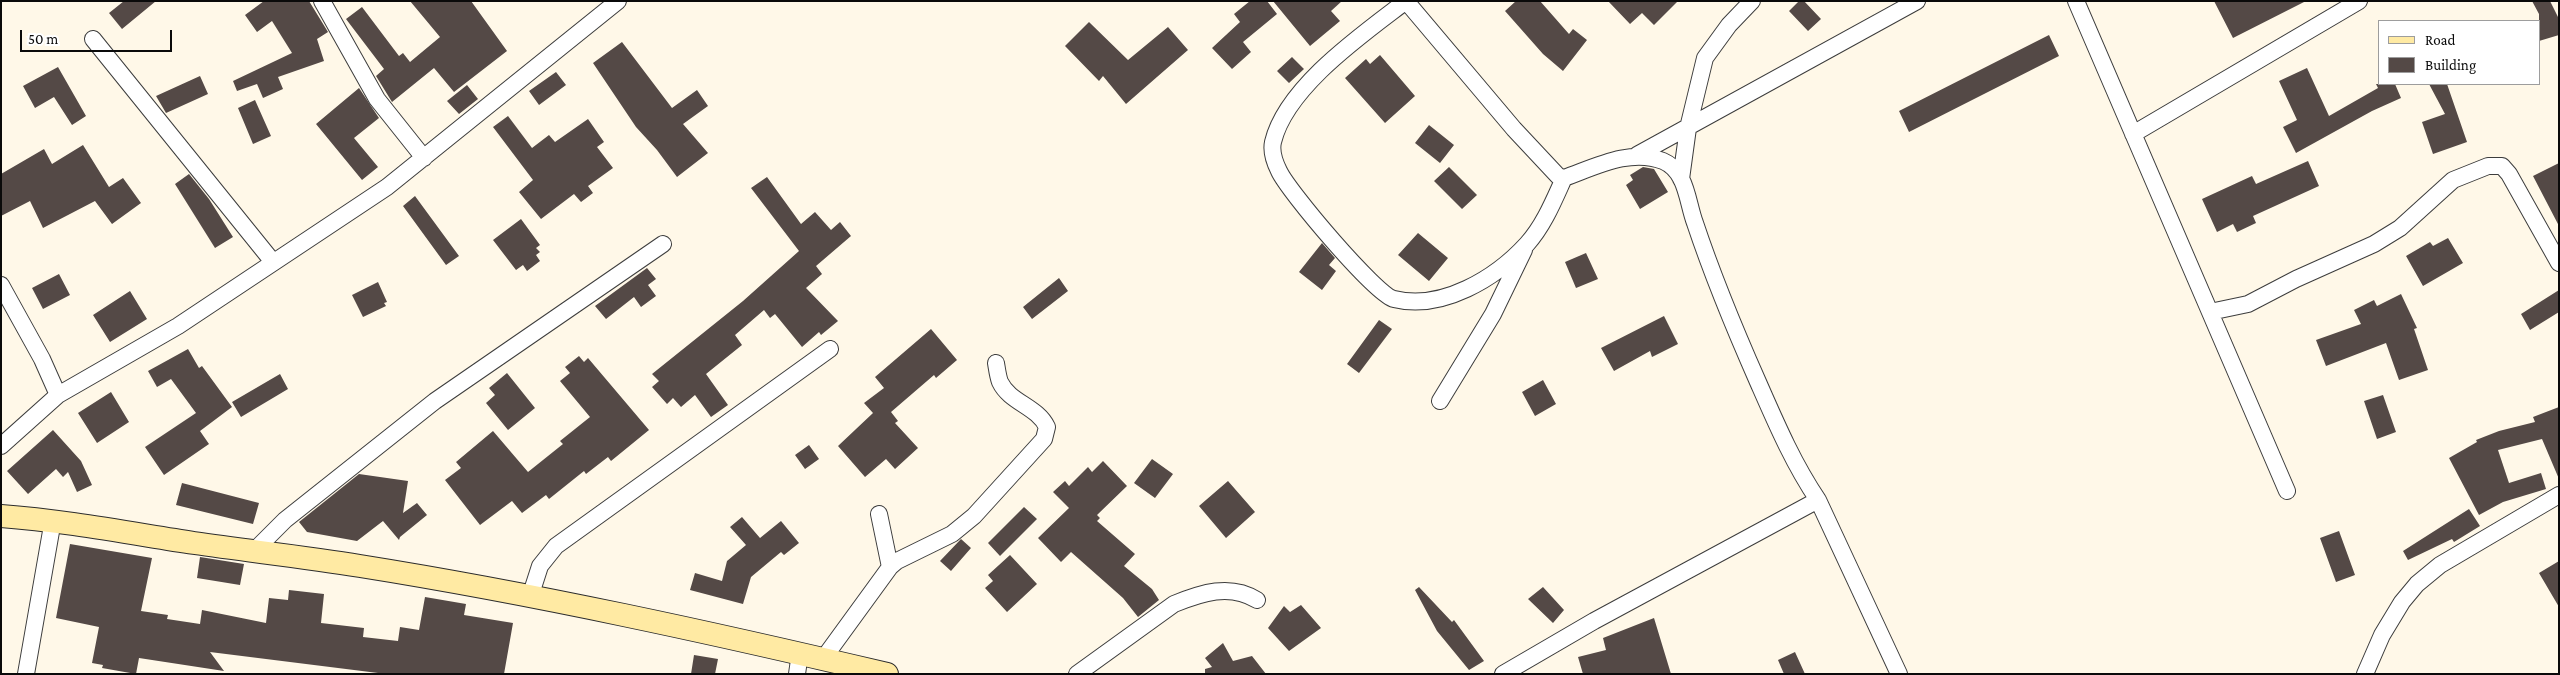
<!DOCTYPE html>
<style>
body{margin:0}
#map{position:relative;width:2560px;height:675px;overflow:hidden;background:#fff8e8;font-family:"Crimson Pro",serif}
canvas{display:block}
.frame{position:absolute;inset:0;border:2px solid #0a0a0a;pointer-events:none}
.legend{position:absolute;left:2378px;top:20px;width:162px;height:65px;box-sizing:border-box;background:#fff;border:1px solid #9d9d9d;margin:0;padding:6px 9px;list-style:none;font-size:15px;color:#0a0a0a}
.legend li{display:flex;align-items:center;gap:10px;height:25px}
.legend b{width:25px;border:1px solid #9d9d9d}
.scale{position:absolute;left:20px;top:30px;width:152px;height:22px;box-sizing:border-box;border:2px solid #0a0a0a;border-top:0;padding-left:6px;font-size:15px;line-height:18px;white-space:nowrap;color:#0a0a0a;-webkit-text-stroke:4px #fff;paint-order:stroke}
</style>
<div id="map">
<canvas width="2560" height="675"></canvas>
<div class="frame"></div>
<ul class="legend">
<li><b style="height:6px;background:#ffeaa3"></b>Road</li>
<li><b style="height:14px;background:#544946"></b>Building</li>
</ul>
<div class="scale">50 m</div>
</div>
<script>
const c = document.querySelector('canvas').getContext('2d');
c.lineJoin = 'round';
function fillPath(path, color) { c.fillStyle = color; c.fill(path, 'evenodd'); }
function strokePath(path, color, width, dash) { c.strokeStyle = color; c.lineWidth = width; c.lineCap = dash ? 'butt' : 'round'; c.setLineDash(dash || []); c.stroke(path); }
const building = new Path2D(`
 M124 1H156L122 29 109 13Z
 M264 1H309L328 32 317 39 324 61 278 77 283 89 263 98 257 84 237 91 233 81 292 53 272 21 257 32 245 15Z
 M410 1H471L507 51 454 92 434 68 392 102 376 76 384 69 346 19 362 7 399 56 403 53 410 62 440 37Z
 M1250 1H1267L1277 14 1243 42 1251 52 1232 69 1212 48 1240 22 1234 14Z
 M1273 1H1342L1331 11 1340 21 1310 46Z
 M1516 1H1540L1569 34 1573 29 1587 40 1563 71 1543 54 1505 11Z
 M1608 1H1678L1654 25 1642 13 1630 24Z
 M1799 1H1804L1821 19 1808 31 1789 11Z
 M2214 1H2306L2233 38Z
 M2532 1H2550L2559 19V35L2539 41V14Z
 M1089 22 1128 60 1168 27 1188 50 1126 104 1103 76 1099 81 1065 46Z
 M2049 35 2059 56 1909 132 1899 111Z
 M622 42 672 108 697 90 708 106 683 124 708 153 677 177 657 150 636 127 593 63Z
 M1380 55 1415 96 1385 123 1345 78 1366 59 1370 64Z
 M1292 57 1304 69 1289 83 1277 71Z
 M58 67 86 116 72 125 54 97 35 108 23 86Z
 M2307 68 2329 116 2378 88 2376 84H2395L2401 98 2372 111 2296 153 2283 127 2297 120 2279 81Z
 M556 72 566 85 539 105 529 91Z
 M200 76 208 94 166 113 156 96Z
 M2429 84H2447L2467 142 2433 154 2422 122 2445 114Z
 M467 85 478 99 459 114 447 101Z
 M359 88 379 118 354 138 378 167 362 180 316 124Z
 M255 100 271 136 253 144 238 108Z
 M508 116 532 148 549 135 555 142 588 119 604 142 597 147 613 168 588 186 593 193 581 202 574 194 541 219 519 192 533 180 493 127Z
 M1429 125 1454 145 1440 163 1415 143Z
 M83 145 109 187 123 178 141 203 112 224 95 201 43 228 30 201 1 216V174L44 149 52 164Z
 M2308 161 2319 186 2253 216 2256 223 2237 232 2233 224 2217 232 2202 199 2252 176 2256 184Z
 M2559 163V226L2533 176Z
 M1449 167 1477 195 1462 209 1434 181Z
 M1643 167 1654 169 1668 192 1640 209 1626 185 1633 180 1630 175Z
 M189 174 209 199 233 237 215 248 175 184Z
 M767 177 801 224 815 212 831 230 840 222 851 236 816 266 822 274 806 288 838 321 821 335 819 332 802 347 775 314 770 318 764 310 735 335 742 345 706 374 728 405 711 417 695 395 681 407 673 398 667 404 652 387 659 381 652 374 743 301 799 251 751 188Z
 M415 196 459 256 446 265 403 206Z
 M521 219 540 245 536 248 540 252 536 255 540 261 527 271 523 265 516 270 493 240Z
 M1418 233 1448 258 1429 281 1398 255Z
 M2448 238 2463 263 2423 286 2406 256 2430 242 2433 246Z
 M1322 243 1335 258 1329 265 1336 271 1322 290 1299 272Z
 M1586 253 1598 279 1576 288 1565 262Z
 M647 268 656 279 648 285 656 296 641 307 634 297 606 319 595 306Z
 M59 274 70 295 43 309 32 288Z
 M1059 278 1068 291 1032 319 1023 307Z
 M378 282 387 302 384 303 386 306 363 317 352 295Z
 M2559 290V312L2530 330 2521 314Z
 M130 291 147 319 110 342 93 315Z
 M2401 294 2417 328 2414 329 2428 370 2399 380 2386 343 2326 366 2316 340 2361 324 2354 310 2374 300 2377 306Z
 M1664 316 1678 344 1652 357 1650 351 1614 371 1601 348Z
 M1379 320 1392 329 1359 373 1347 364Z
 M931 329 957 360 936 378 934 375 891 412 898 421 895 423 918 448 895 469 886 459 865 477 838 446 873 413 864 403 884 388 875 377Z
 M188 349 199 368 202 366 232 407 200 431 209 444 164 475 145 447 196 413 171 379 157 387 148 371Z
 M579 356 584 362 588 358 649 430 611 461 608 457 586 474 584 471 549 499 546 495 522 513 512 501 480 525 445 480 461 468 456 462 493 431 528 472 563 444 560 441 590 417 560 381 570 373 565 367Z
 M507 373 535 408 508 430 486 403 495 395 489 388Z
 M280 374 288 389 241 417 232 402Z
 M1543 380 1556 404 1535 416 1522 392Z
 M111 392 129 422 97 443 78 413Z
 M2383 395 2396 432 2377 439 2364 401Z
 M2559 407V479L2542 439 2498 450 2509 483 2541 473 2546 489 2503 502 2479 515 2449 458 2477 442 2476 440 2499 431 2535 422 2533 417Z
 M53 430 81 461 92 485 77 492 68 472 63 477 56 469 28 494 7 471Z
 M809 445 819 459 805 469 795 455Z
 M1152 459 1173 474 1155 498 1134 483Z
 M1103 461 1127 486 1097 515 1100 518 1097 521 1135 554 1124 566 1152 589 1159 600 1138 617 1123 598 1071 552 1061 562 1038 538 1069 508 1053 492 1065 481 1069 486 1088 467 1092 472Z
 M359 474 408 481 403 513 417 503 427 515 400 537 399 540 383 521 357 541 307 532 299 522Z
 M1228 481 1255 512 1226 538 1199 506Z
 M182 483 259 503 253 524 176 505Z
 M1024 507 1037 519 1000 556 988 543Z
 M2469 509 2480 526 2454 542 2452 539 2408 560 2403 551Z
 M742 517 760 538 781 521 799 543 784 555 781 552 751 577 743 604 690 590 695 573 722 581 727 561 746 545 730 527Z
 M2339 531 2355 575 2336 582 2320 538Z
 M961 539 971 548 951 571 940 561Z
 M70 544 152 558 141 611 168 615 167 619 200 624 202 610 266 623 269 598 288 600 289 590 324 594 321 623 364 628 363 637 398 641 400 627 419 630 425 597 466 604 464 615 513 623 504 674H386L210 652 224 671 139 658 136 674 102 668 103 665 92 663 99 627 56 618Z
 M1010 555 1037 584 1007 612 985 588 993 581 988 575Z
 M200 557 244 564 240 585 197 578Z
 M2559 561V607L2539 573Z
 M1419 587 1452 622 1454 620 1484 661 1469 670 1437 631 1415 590Z
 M1543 587 1564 610 1553 623 1528 599Z
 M1301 605 1321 628 1289 651 1268 628 1284 606 1290 612Z
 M1654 618 1671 674H1583L1578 657 1606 650 1603 638Z
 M1223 643 1233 661 1252 656 1266 674H1205V669L1212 667 1205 658Z
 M1795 652 1805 674H1784L1778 660Z
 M694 655 718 659 715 674H691Z`);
const street = new Path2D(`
 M322 1 377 99 424 158
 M1406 1 1514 129 1558 176 1564 178C1595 167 1630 148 1663 161 1687 171 1687 202 1695 223 1713 277 1735 330 1758 382 1776 423 1793 463 1818 500L1594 621 1503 674
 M1406 1C1363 34 1286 87 1273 142 1271 151 1275 163 1279 171 1288 191 1376 295 1394 299 1442 311 1496 278 1527 244 1544 225 1554 200 1564 178
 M2076 1 2287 491
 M93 39 273 262
 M2133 134 2359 1
 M1637 155 1917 1
 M1681 179 1688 128 1705 58 1729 25 1752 1
 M1 285 42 359 58 395
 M2210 312 2248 304 2296 279 2374 244 2400 228 2453 180 2488 166H2502L2509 174 2559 263
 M1440 401 1493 314 1524 250
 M1 446 58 395 178 326 387 187 618 1
 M1818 500 1899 674
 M879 514 890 567
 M254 551 285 520 435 401 663 244
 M530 597 540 566 556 546 830 349
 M823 659 890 567 897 561 952 534 974 516 1044 439 1047 427C1037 406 1010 403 1000 382 998 377 997 369 996 363
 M26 674 53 520
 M797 674 800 653
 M1077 674 1174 604C1201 593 1230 583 1257 600
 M2365 674 2382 635 2402 602 2417 584 2440 565 2559 495`);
const secondary = new Path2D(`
 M1 516C66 521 129 533 194 543 249 551 305 557 360 566 536 594 713 633 887 674`);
fillPath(building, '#544946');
strokePath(street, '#3d3d3d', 18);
strokePath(secondary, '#2c2c2c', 24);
strokePath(street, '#fff', 16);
strokePath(secondary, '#ffeaa3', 22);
</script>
